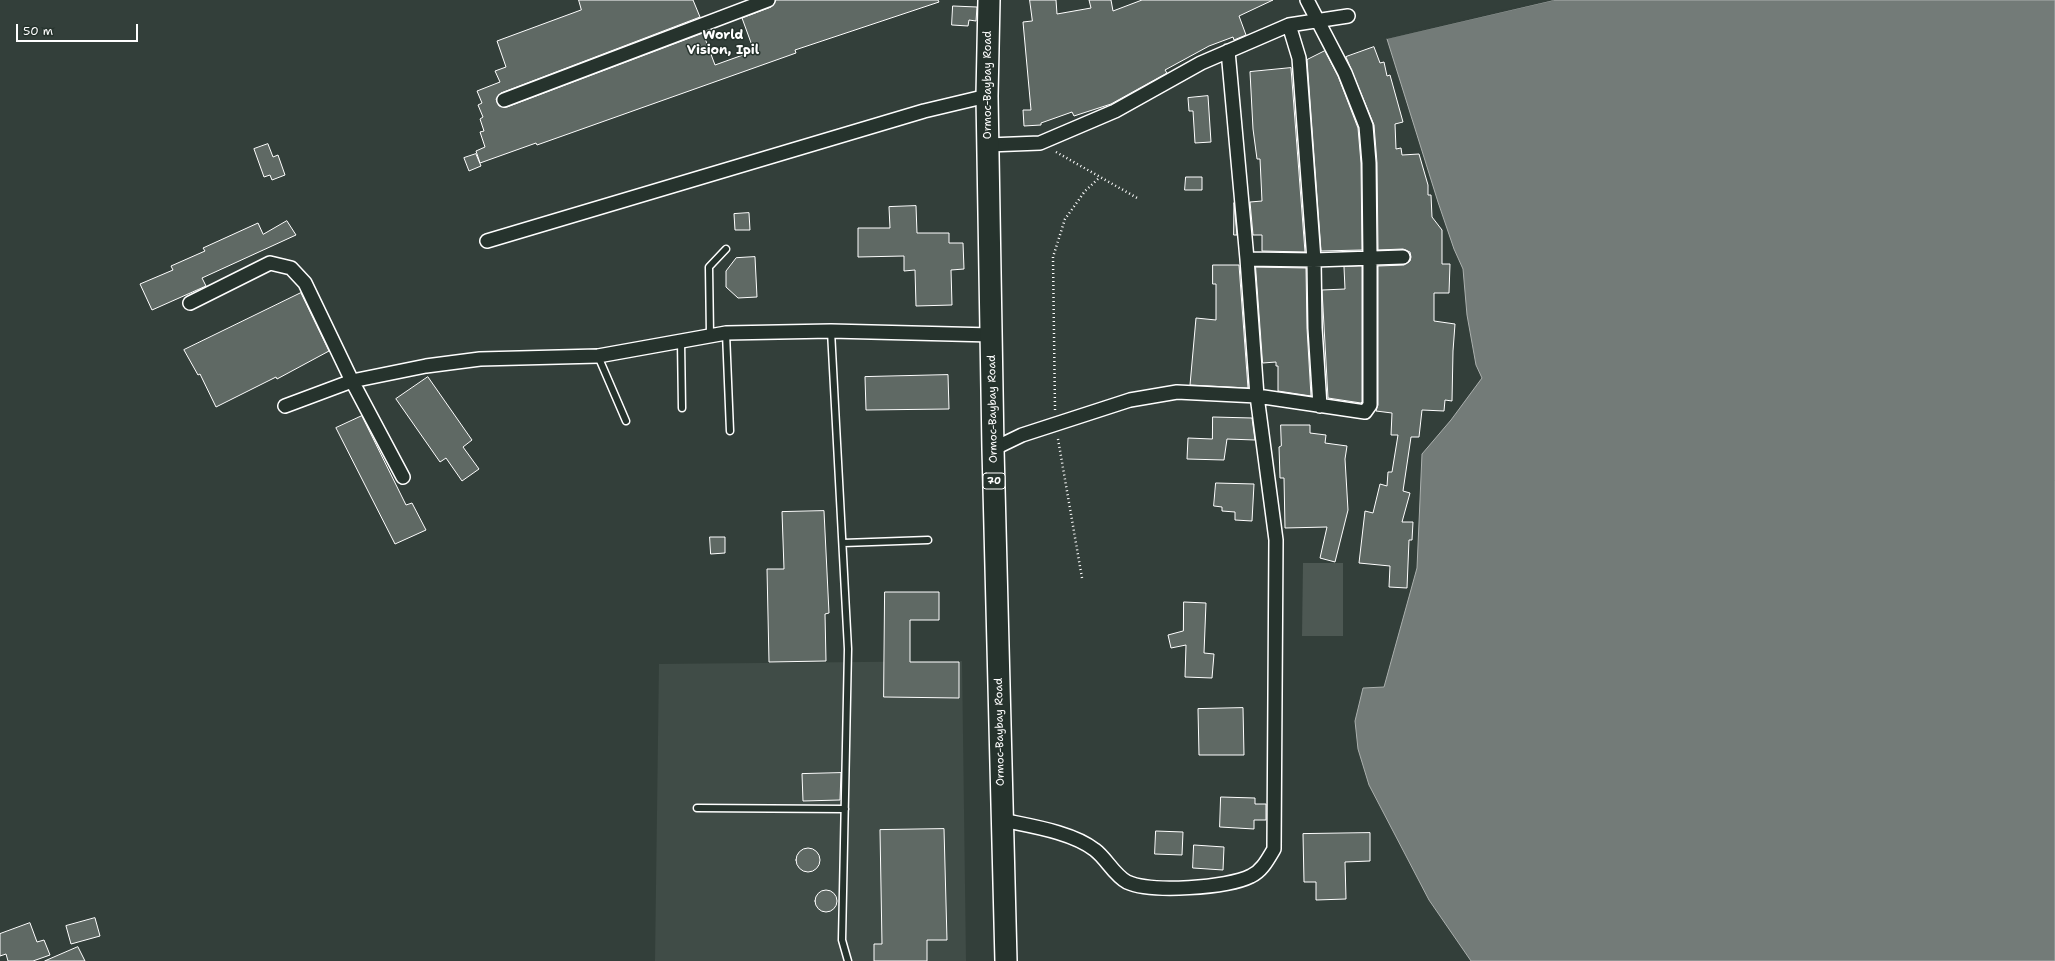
<!DOCTYPE html>
<style>
body{margin:0}
#map{position:relative;width:2055px;height:961px;overflow:hidden;background:#333f3a;font-family:"Shantell Sans",sans-serif}
canvas{display:block}
.scale{position:absolute;left:16px;top:24px;width:122px;height:18px;box-sizing:border-box;border:2px solid #fff;border-top:0;padding-left:5px;font-size:12px;line-height:14px;white-space:nowrap;color:#fff;-webkit-text-stroke:3px #26332d;paint-order:stroke}
</style>
<div id="map">
<canvas width="2055" height="961"></canvas>
<div class="scale">50 m</div>
</div>
<script>
const c = document.querySelector('canvas').getContext('2d');
c.lineJoin = 'round';
function fillPath(path, color) { c.fillStyle = color; c.fill(path, 'evenodd'); }
function strokePath(path, color, width, dash) { c.strokeStyle = color; c.lineWidth = width; c.lineCap = dash ? 'butt' : 'round'; c.setLineDash(dash || []); c.stroke(path); }
function write(font, color, halo, rows, align = 'center') {
  c.font = font + ' "Shantell Sans",sans-serif'; c.lineWidth = 3; c.setLineDash([]); c.textBaseline = 'middle'; c.strokeStyle = halo; c.fillStyle = color; for (const [text, x, y, turn = 0] of rows) {
    c.save(); c.translate(x, y); c.rotate((+turn || 0) * Math.PI / 180); c.textAlign = isNaN(turn) ? turn : align; if (halo) c.strokeText(text, 0, 0); c.fillText(text, 0, 0); c.restore();
  }
}
const built = new Path2D(`
 M962 661 966 961H655L659 664Z`);
const green = new Path2D(`
 M1303 563H1343V636H1302Z`);
const water = new Path2D(`
 M1554 0H2055V961H1471L1429 900 1369 785 1358 749 1355 721 1363 688 1384 687 1417 568 1422 454 1451 420 1482 378 1476 365 1467 315 1463 269 1454 249 1438 202 1387 39Z`);
const pier = new Path2D(`
 M1545 0H1554L1387 39 1385 37Z`);
const building = new Path2D(`
 M579 0H693L700 17 501 93 496 99 499 106 507 107 703 33 715 65 754 51 742 18 771 7 776 0H938L939 2 795 50 796 53 537 145 536 143 480 163 476 151 485 147 480 132 484 131 480 119 483 117 478 105 482 103 477 91 500 82 495 71 506 67 497 41 581 10Z
 M1030 0H1056L1057 14 1091 8 1089 0H1111L1113 11 1142 0H1273L1239 16 1246 35 1234 40 1233 37 1209 46 1165 70 1167 73 1111 104 1074 116 1072 112 1041 123V125L1024 126 1023 110H1031L1023 22 1032 21Z
 M953 6 977 7 976 21 969 20 968 26 952 25Z
 M1374 47 1380 63 1384 62 1387 76 1390 75 1403 122 1395 124 1396 149 1401 148 1402 155 1419 154 1428 185V195H1431L1432 217 1442 230V264H1450L1449 293H1434V321L1455 324 1453 351 1452 401 1445 400 1444 411 1422 410 1419 437H1411L1403 491 1410 493 1402 522H1413L1412 540H1409L1407 588 1389 587 1390 566 1359 563 1365 511 1373 513 1380 484 1387 486 1388 472H1392L1398 435H1391L1392 413 1376 411 1378 405V266L1404 265 1410 261 1411 257 1410 252 1403 249 1378 250 1377 163 1374 125 1346 57Z
 M1325 51 1338 76 1358 128 1361 163 1362 250 1321 251 1307 60Z
 M1291 68 1305 252 1262 251V235H1253L1250 202 1262 201 1260 159H1257L1253 129 1250 72Z
 M1208 96 1211 142 1195 143 1193 111H1189L1188 98Z
 M268 144 273 157 278 155 285 175 272 180 270 175 264 177 254 149Z
 M476 154 481 166 469 171 464 158Z
 M1186 177H1202V190H1185Z
 M1234 203 1237 235H1234Z
 M916 206 917 233H949V243H963L964 269 951 270 952 305 916 306 915 270 904 271V256L858 257V228H890L889 207Z
 M749 213 750 230H735L734 214Z
 M287 221 296 235 202 278 206 286 152 310 140 284 173 270 171 266 205 251 203 248 258 223 263 234Z
 M755 257 757 297 738 298 726 287V271L736 258Z
 M1213 265H1239L1248 388 1190 385 1196 318 1216 320V284H1213Z
 M1362 266V402L1361 403 1328 398 1322 290 1345 289 1344 267Z
 M1256 267 1306 268 1307 328 1311 396 1278 391V366H1276V362L1263 363Z
 M301 293 329 351 277 379 276 377 216 407 200 374 198 375 184 350Z
 M948 375 949 409 866 410 865 377Z
 M428 377 472 440 463 447 479 469 462 481 446 458 440 462 396 399Z
 M362 416 406 505 412 503 426 530 395 544 336 428Z
 M1213 417 1252 418 1255 440 1227 439 1224 460 1187 459 1188 438 1212 439Z
 M1281 425H1310V433L1326 435 1325 443 1347 446 1345 459 1348 510 1335 562 1320 558 1327 527 1285 528 1284 478H1280L1279 447 1281 446Z
 M1216 483 1254 484 1252 521 1235 520V512L1222 511V507L1214 506Z
 M824 511 829 613 825 614 826 661 769 662 767 569H784L782 512Z
 M710 537H725V553L711 554Z
 M885 592H939V620H910V662H959V698L884 697Z
 M1184 602 1206 603 1204 653 1214 654 1212 678 1185 677 1186 645 1171 648 1168 635 1183 631Z
 M1243 708 1244 755H1199L1198 709Z
 M841 773 840 800 803 801 802 774Z
 M1221 797 1255 798V804H1266V820H1254V829L1220 827Z
 M944 829 947 940H927V961H874V944H882L880 830Z
 M1156 831 1183 832 1182 855 1155 854Z
 M1370 833V861L1345 862 1346 899 1316 900V882H1304L1303 834Z
 M1194 845 1224 847 1223 870 1193 868Z
 M796 860a12 12 0 1 1 24 0a12 12 0 1 1-24 0Z
 M815 901a11 11 0 1 1 22 0a11 11 0 1 1-22 0Z
 M95 918 100 936 71 944 66 926Z
 M30 923 37 942 44 940 50 955 33 961H8L6 954 0 956V934Z
 M78 947 85 961H45Z`);
const path = new Path2D(`
 M1056 152 1139 199
 M1055 410 1053 257 1065 219 1085 191 1099 178
 M1058 439 1082 578`);
const service = new Path2D(`
 M831 331 848 649 842 940 848 961
 M726 333 730 431
 M710 335 709 267 726 249
 M681 341 682 408
 M598 356 626 421
 M843 543 928 540
 M697 808 845 809`);
const minor = new Path2D(`
 M1289 25 1299 58 1314 260 1315 328 1320 406
 M504 100 768 0
 M988 145 1040 143 1115 111 1201 63 1289 25 1348 16
 M487 241 924 111 987 96
 M1247 259 1314 260 1403 257
 M190 303 270 263 291 268 305 283 352 381 403 477
 M285 406 352 381 426 366 480 359 598 356 726 333 831 331 992 335
 M993 449 1022 435 1130 400 1177 392 1257 396 1365 412 1370 405V257L1369 163 1366 126 1345 73 1307 0
 M1002 820C1030 826 1072 832 1095 850 1106 858 1114 875 1127 882 1151 893 1227 888 1251 876 1262 871 1268 859 1274 849L1276 540 1257 396 1247 259 1228 51`);
const trunk = new Path2D(`
 M989 0 987 96 993 449 1006 961`);
const shields = [
 [994,481,22]
];
const shieldNames = [
 ["70",994,481]
];
const streetNames = [
 ["Ormoc-Baybay Road",988,85,-90],
 ["Ormoc-Baybay Road",993,409,-91],
 ["Ormoc-Baybay Road",1000,732,-91]
];
const quarterNames = [
 ["World",723,36],
 ["Vision, Ipil",723,51]
];
fillPath(built, '#404c47');
fillPath(green, '#4d5853');
fillPath(water, '#737b78');
strokePath(water, '#abb0ae', 1);
fillPath(pier, '#333f3a');
fillPath(building, '#5f6964');
strokePath(building, '#fff', 1);
strokePath(service, '#fff', 9);
strokePath(minor, '#fff', 16);
strokePath(trunk, '#fff', 24);
strokePath(path, '#fff', 2.5, [1, 3]);
strokePath(service, '#26332d', 6);
strokePath(minor, '#26332d', 13);
strokePath(trunk, '#26332d', 21);
for (const [x, y, w] of shields) { const box = new Path2D(); box.roundRect(x - w / 2, y - 8, w, 16, 3); c.fillStyle = '#26332d'; c.fill(box); strokePath(box, '#fff', 1); }
write('bold 10px', '#fff', null, shieldNames);
write('11px', '#fff', '#26332d', streetNames);
write('bold 13px', '#fff', '#26332d', quarterNames);
</script>
